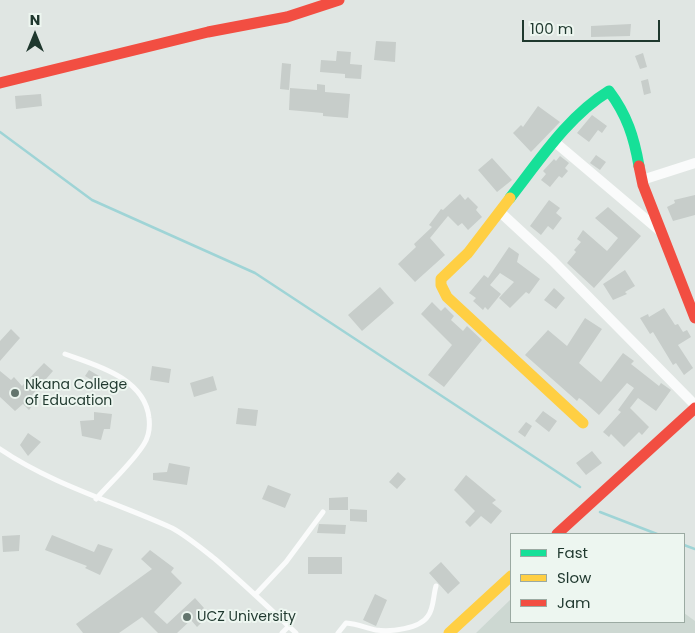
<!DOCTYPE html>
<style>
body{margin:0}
#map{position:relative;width:695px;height:633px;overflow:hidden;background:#e0e6e3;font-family:Poppins,sans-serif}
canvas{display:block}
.legend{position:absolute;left:510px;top:533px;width:175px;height:90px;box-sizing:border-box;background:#edf6f0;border:1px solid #9baaa2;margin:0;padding:6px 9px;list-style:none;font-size:15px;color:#1f382e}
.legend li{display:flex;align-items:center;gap:10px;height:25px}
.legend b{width:25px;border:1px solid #9baaa2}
.north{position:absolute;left:10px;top:10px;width:50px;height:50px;-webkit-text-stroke:4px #edf6f0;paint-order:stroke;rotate:0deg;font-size:14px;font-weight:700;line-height:20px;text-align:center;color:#1f382e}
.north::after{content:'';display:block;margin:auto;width:18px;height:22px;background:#1f382e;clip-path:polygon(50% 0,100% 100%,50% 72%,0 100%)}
.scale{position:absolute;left:522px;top:20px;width:138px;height:22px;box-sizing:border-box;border:2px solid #1f382e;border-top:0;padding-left:6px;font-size:15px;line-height:18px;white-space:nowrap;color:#1f382e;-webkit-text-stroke:4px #edf6f0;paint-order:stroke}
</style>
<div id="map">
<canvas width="695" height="633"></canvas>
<ul class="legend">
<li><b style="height:6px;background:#16e098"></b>Fast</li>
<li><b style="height:6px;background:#ffcf43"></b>Slow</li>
<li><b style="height:6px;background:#f24e42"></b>Jam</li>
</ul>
<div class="north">N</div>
<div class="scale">100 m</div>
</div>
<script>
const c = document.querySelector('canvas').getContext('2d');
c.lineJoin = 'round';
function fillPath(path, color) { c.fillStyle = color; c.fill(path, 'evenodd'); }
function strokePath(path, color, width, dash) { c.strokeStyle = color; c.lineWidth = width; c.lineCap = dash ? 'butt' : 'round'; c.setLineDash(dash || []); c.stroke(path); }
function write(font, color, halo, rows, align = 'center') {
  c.font = font + ' Poppins,sans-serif'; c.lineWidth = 4; c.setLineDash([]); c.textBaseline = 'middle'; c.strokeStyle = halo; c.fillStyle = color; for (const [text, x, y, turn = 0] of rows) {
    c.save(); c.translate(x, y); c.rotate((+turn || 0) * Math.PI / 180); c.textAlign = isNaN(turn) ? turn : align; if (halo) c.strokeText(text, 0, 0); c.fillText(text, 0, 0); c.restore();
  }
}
const built = new Path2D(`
 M511 599V622H684V613L695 621V633H476Z`);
const stream = new Path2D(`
 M0 132 92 200 255 273 580 487
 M600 512 657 534
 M684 545 695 549`);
const building = new Path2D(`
 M631 24 630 36 591 37V26Z
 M376 41 396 42 395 62 374 60Z
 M337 51 351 52 350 64 362 65 361 79 345 78V74L320 72 321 60 336 61Z
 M643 53 647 67 640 69 635 56Z
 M282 63 291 64 289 90 280 89Z
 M648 79 651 93 644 95 641 81Z
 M317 84 325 85V92L350 94 348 118 323 116V113L289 110 290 88 317 90Z
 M41 94 42 106 16 109 15 96Z
 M538 106 560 122 531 152 513 133 521 125 523 127Z
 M592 115 607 126 602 133 598 130 589 142 577 133Z
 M596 155 606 162 600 170 590 163Z
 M560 156 569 163 565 168 568 171 562 178 559 176 550 187 541 180 546 174 543 171 554 159 556 161Z
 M492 158 512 180 497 192 478 170Z
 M460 194 465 200 468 197 478 207 476 210 482 217 468 230 462 223 458 226 448 216 430 238 445 255 415 282 398 264 416 247 414 244 432 227 429 225 441 209 443 210Z
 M695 195V215L673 221 667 207 675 203 674 200Z
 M549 200 560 208 556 213 562 218 553 230 548 226 541 235 530 226Z
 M608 207 641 236 594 288 567 263 576 252 574 250 581 242 577 239 583 230 607 251 618 238 595 218Z
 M509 247 519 254 517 262 540 279 529 294 526 292 510 308 499 298 514 282 500 273 490 285 501 294 488 310 485 307 483 310 473 301 476 298 469 293 484 275 488 278Z
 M625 270 635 286 625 292 627 294 613 300 603 284Z
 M380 287 394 303 362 331 348 315Z
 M554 288 565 298 556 309 544 300Z
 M432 302 441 311 445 307 454 316 451 320 463 331 467 326 482 340 444 387 428 375 452 345 421 314Z
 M664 308 675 325 678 324 683 332 687 330 691 337 678 345 693 368 684 375 676 363 673 365 653 332 650 334 640 318 648 314 649 317Z
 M585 318 602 329 579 363 601 382 623 353 634 361 631 364 659 386 661 383 671 390 656 411 638 398 630 408 649 427 642 435 639 432 624 447 611 434 609 437 603 432 621 412 618 410 634 388 627 383 599 415 582 400 579 398 577 401 525 355 548 330 567 346Z
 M11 329 20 338 0 361V341Z
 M44 363 53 371 32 395 37 400 29 410 23 404 15 411 0 397V371L11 380 14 377 22 386Z
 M152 366 171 369 169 383 150 380Z
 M89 370 99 376 95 382 85 376Z
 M213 376 217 390 194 397 190 383Z
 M238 408 258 410 256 426 236 424Z
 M543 411 557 421 549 432 535 421Z
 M94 412 112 414 110 429H104L101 440 82 436 80 421 94 420Z
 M526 422 532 426 525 437 518 432Z
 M28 433 41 442 28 456 20 445Z
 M592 451 602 463 586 475 576 463Z
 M169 463 190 467 187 485 153 480V473L167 472Z
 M398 472 406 479 397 489 389 482Z
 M466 475 496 500 492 503 502 511 491 524 481 516 470 527 465 522 475 511 454 490Z
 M268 485 291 494 285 508 262 499Z
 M348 497V510H329V498Z
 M350 509 367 510V522L350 521Z
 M319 524 346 525 345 534 317 533Z
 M20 535 19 551 3 552 2 536Z
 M52 535 94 552 98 544 113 549 100 575 85 568 87 566 45 550Z
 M150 550 174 568 171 572 182 583 154 612 167 624 195 598 204 608 197 614 203 621 197 627 191 620 177 633H158L142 617 119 633H83L76 624 152 569 141 559Z
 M308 557H342V574H308Z
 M441 562 460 583 448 594 429 573Z
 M375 594 387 600 376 626 363 620Z`);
const lane = new Path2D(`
 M65 354C96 365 145 378 149 418 150 426 149 436 144 444 133 462 111 482 96 499
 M0 449C53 485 115 502 172 528 187 536 202 549 215 559 243 583 269 608 296 633
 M256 594 286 562 323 512
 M282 633 289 626
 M338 633 346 623C358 624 366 628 376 630 390 632 420 629 428 616 434 608 433 596 436 586`);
const street = new Path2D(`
 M556 143 660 231
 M642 180 695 163
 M500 212 553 261 695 405`);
const fast = new Path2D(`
 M510 198C539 161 568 116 609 91 627 115 634 137 639 166`);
const slow = new Path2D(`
 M510 198 468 253 441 279V285L447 297 583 423
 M449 633 511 576`);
const jam = new Path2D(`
 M0 83 208 32 287 17 339 0
 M639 166 643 185 695 318
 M557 534 695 408`);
const markers = [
 [15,393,5,"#63756d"],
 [187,617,5,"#63756d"]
];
const poiNames = [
 ["Nkana College",25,385],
 ["of Education",25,401],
 ["UCZ University",197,617]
];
fillPath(built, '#cdd8d2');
strokePath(stream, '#9fd4d6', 2.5);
fillPath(building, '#c7cdca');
strokePath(lane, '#fafbfb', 5);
strokePath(street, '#fafbfb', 10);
strokePath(fast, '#16e098', 11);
strokePath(slow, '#ffcf43', 11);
strokePath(jam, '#f24e42', 11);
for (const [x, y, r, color] of markers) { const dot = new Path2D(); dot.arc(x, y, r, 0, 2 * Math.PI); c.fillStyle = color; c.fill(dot); strokePath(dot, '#edf6f0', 2); }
write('14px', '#1f382e', '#edf6f0', poiNames, 'left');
</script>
